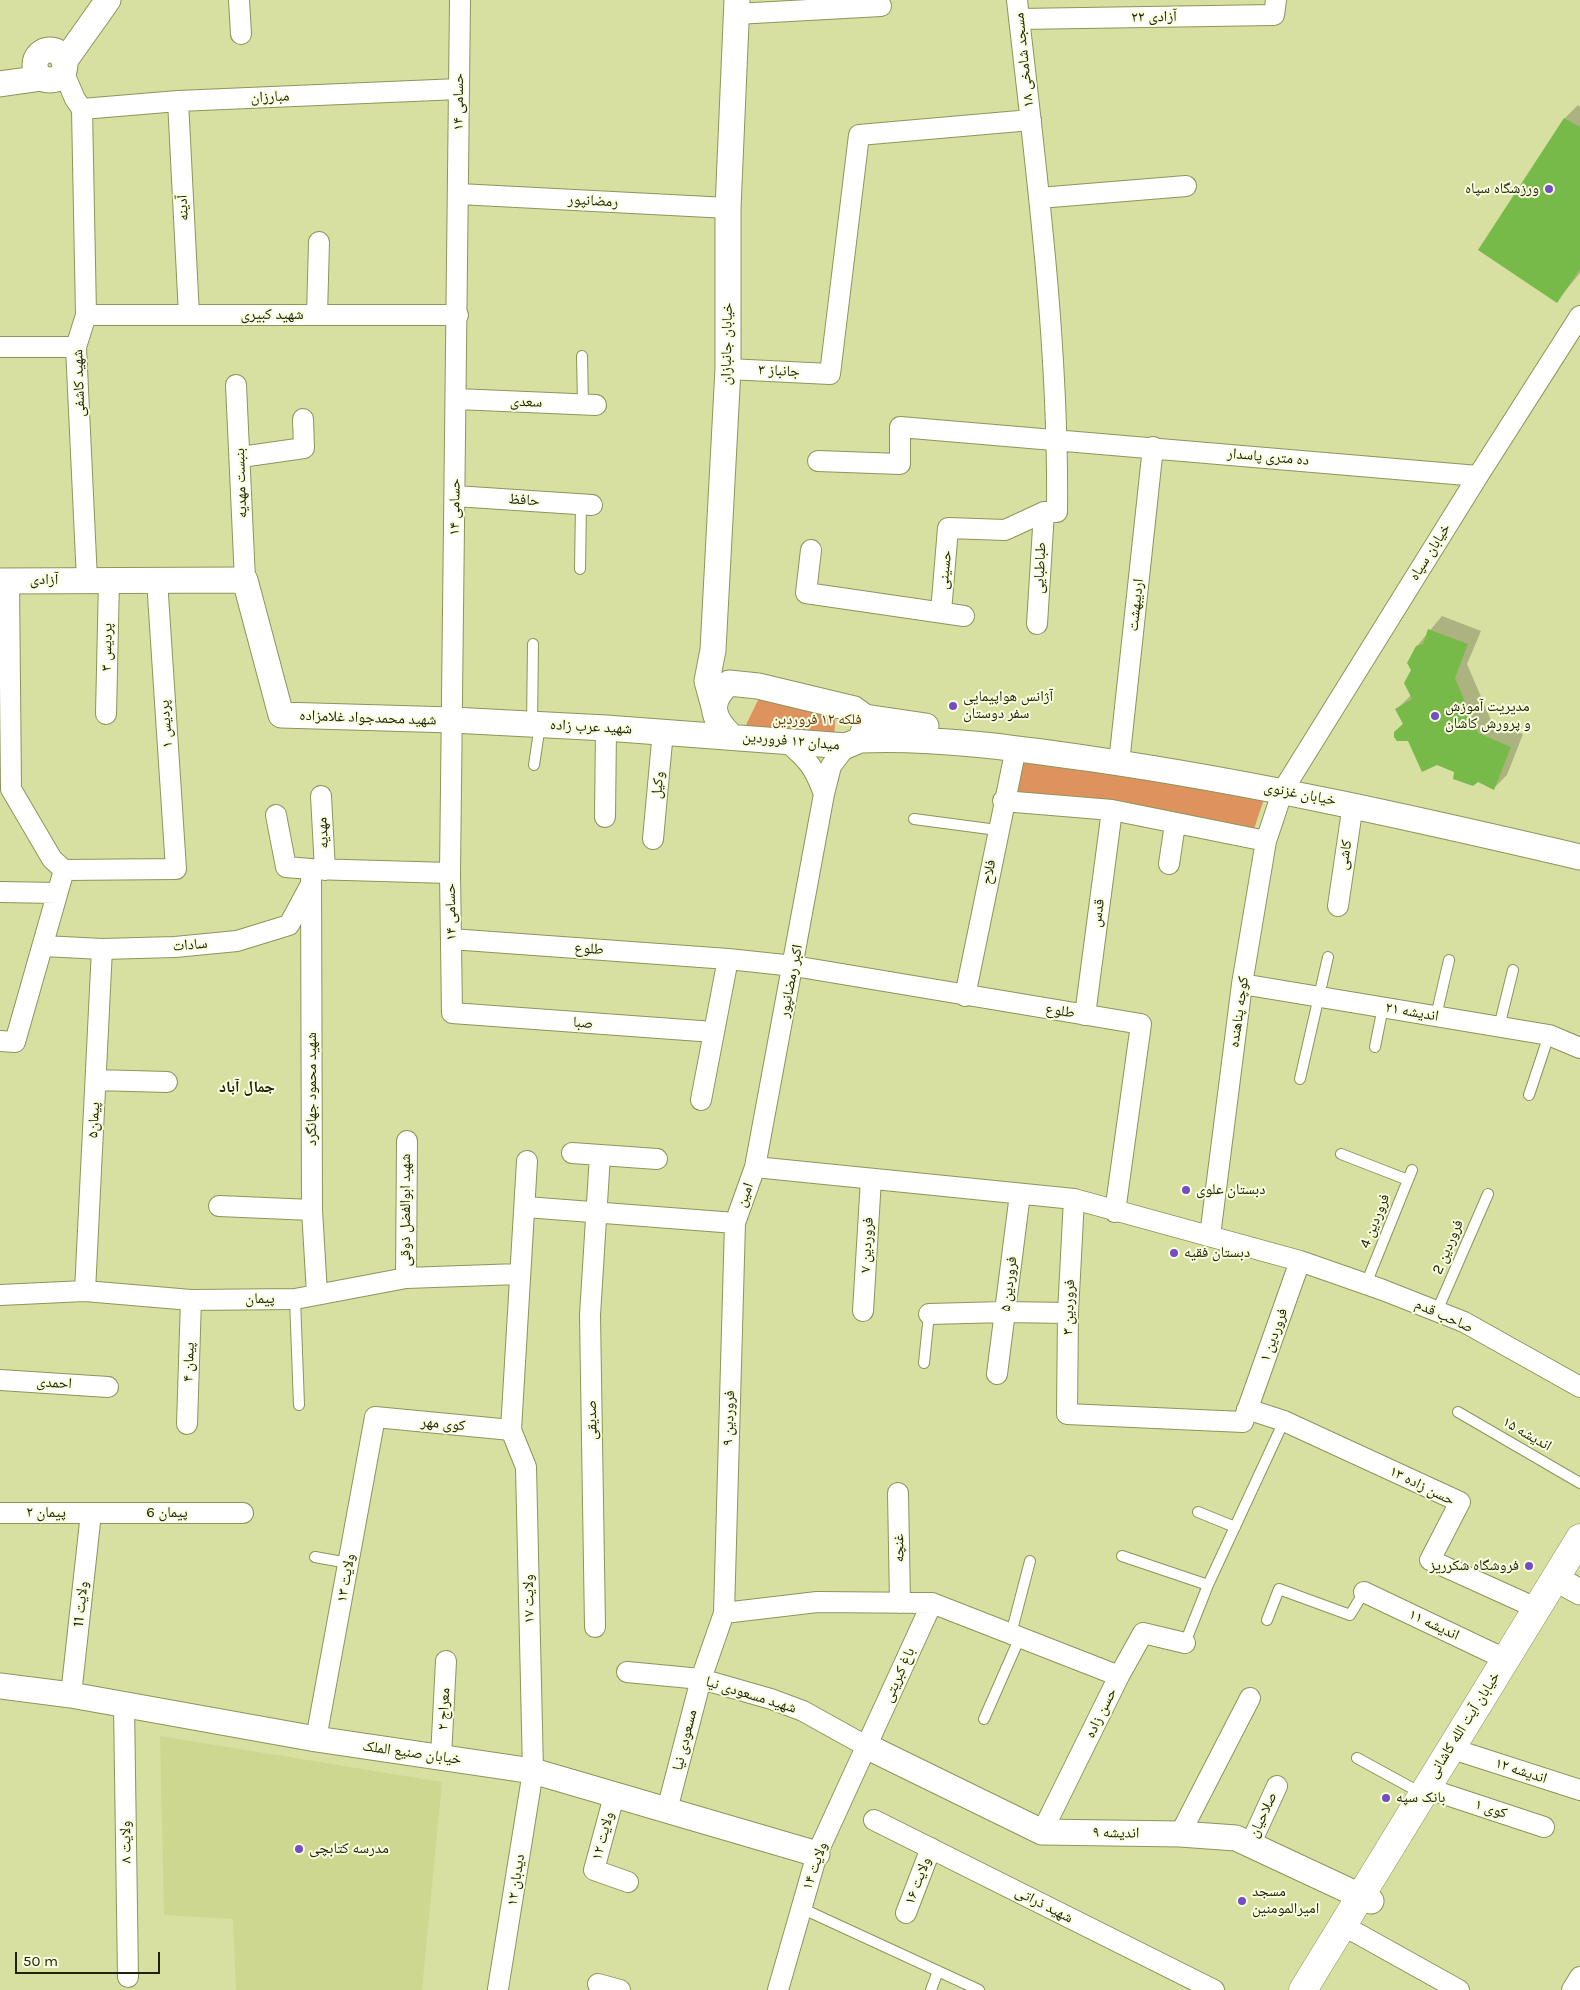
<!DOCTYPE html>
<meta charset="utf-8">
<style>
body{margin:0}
#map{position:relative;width:1580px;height:1990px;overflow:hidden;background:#d7e0a1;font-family:Karla,sans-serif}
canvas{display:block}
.scale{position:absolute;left:15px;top:1952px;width:145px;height:22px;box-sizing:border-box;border:2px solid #20220a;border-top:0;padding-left:6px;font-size:15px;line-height:18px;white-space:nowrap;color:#20220a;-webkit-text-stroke:4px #f9fede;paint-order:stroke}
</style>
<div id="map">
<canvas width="1580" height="1990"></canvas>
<div class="scale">50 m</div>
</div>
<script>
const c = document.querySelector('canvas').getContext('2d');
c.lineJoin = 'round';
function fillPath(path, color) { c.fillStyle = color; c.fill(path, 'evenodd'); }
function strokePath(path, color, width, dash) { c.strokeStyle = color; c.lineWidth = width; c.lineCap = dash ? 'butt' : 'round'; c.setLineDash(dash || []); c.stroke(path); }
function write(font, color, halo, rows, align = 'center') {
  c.font = font + ' Karla,"Noto Naskh Arabic",sans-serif'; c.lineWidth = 4; c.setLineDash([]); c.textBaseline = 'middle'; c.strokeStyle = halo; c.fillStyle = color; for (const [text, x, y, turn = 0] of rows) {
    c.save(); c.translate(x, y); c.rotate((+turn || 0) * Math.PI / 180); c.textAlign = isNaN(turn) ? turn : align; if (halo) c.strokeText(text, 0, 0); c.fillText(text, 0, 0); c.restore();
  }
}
const built = new Path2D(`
 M160 1736 442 1782 422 1990H236L233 1919 164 1915Z`);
const green = new Path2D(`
 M760 696 836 705 834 740 745 727Z
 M1024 753 1264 799 1253 832 1014 794Z`);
const shadow = new Path2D(`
 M1578 105 1580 107V273L1557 301 1479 250 1565 118Z
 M1442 616 1481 631 1467 664 1491 720 1523 734 1507 775 1494 788 1456 771 1395 732 1404 723 1397 709 1411 695 1412 670 1417 646Z`);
const building = new Path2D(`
 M1564 118 1580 127V269L1557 303 1478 250Z
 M1428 629 1468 644 1455 678 1478 733 1511 747 1494 790 1478 782 1473 786 1453 779 1454 772 1437 765 1422 772 1408 741H1397L1394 737V732L1403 724 1395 709 1412 699 1404 683 1411 670 1407 663 1416 646 1423 644Z`);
const service = new Path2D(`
 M582 356 583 404
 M580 569 581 504
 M532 724 533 644
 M534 765 540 725
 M914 819 997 830
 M1436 1016 1449 960
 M1499 1027 1513 970
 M1375 1047 1383 1007
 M1300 1079 1328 957
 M1529 1095 1549 1035
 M1341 1154 1408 1180
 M1366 1284 1412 1170
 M295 1299 299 1405
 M1437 1311 1488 1194
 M924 1363 929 1314
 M1458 1412 1580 1483
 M1198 1512 1235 1527
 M1122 1556 1208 1585
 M315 1557 348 1563
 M1267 1620 1279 1589 1350 1615 1364 1592
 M1011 1634 1030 1561
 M1185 1643 1208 1585 1284 1421
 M984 1719 1020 1637
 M1357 1758 1421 1793
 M801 1908 979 1990
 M931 1990 938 1971`);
const minor = new Path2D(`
 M239 0 241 34
 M460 0 450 873 452 1013 714 1032
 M736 14 881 6
 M1019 19 1274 15 1276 0
 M63 71 75 99 82 109 86 315 76 347 87 580
 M178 101 189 315
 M82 109 178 101 459 89
 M459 194 728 208
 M1039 198 1186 186
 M86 315H458
 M317 315 319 242
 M0 347H76
 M728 369 830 374 859 135 1031 120
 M236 385 245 580
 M457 399 596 405
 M241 457 304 448 303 419
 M818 461 900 464V427L1478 476
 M455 496 592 505
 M811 550 806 593 964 616
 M9 581 11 789
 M941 612 948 528 1005 530 1044 512H1057C1059 341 1036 170 1017 0
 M1037 624 1044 512
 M106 714 109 580
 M787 742C809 761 814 767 824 794
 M1119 763 1153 447
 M11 789 52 859 64 870 176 869 157 580
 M321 796 325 870
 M1003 801 1112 810 1266 841
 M276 815 286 867 311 869
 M605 817 606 728
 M653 839 663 731
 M1169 864 1175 824
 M0 892 57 893
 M1338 906 1353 804
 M451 939 728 959
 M43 946 102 949 175 947 237 941 289 925 310 886
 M1242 984 1549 1035 1580 1048
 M965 996 1016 748
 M1085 1015 1112 810
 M0 1041 15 1042 64 870
 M96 1080 167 1082
 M701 1100 728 959 794 966 1141 1024 1115 1212
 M572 1153 657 1159
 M755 1167 1074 1199 1300 1261 1383 1290 1464 1322 1580 1387
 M1074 1199 1068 1313 1067 1414 1243 1422 1300 1261
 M219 1206 312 1210
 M526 1207 735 1223
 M1210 1236 1242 984 1266 841 1283 790 1478 476 1580 316
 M406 1278 407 1141
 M85 1291 102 949
 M317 1294 312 1210 311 869 450 873
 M0 1295 85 1291 191 1300 295 1299 406 1278 519 1274
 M863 1311 871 1179
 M929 1314 1005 1312 1068 1313
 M997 1374 1020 1194
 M0 1380 108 1387
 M1247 1409 1284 1421 1460 1502 1430 1560 1536 1608
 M187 1424 191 1300
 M898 1493 900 1603
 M0 1513H243
 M1364 1592 1505 1659
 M724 1613 817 1602 932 1603 1119 1676
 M595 1627 590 1315 600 1155
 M627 1672 701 1679 771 1699 803 1711 866 1746
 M71 1695 91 1513
 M124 1706 128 1977
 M316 1739 375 1417 511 1430
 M1462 1752 1580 1790
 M441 1757 446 1661
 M1438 1792 1544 1827
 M614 1796 594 1870 628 1882
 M667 1810 701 1679 724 1613 735 1223 755 1167 824 794 831 766 846 746
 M874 1820 1214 1990
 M1042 1832 1119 1676 1143 1633 1185 1643
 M1180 1834 1250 1698
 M1250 1845 1277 1786
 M906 1913 931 1848
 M1353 1931 1459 1990
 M598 1984 620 1990
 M498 1989 533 1771 526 1467 511 1430 527 1161
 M778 1990 817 1854 932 1603
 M1572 1990 1580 1977`);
const tertiary = new Path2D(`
 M35 65a15 15 0 1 1 30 0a15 15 0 1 1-30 0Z
 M64 62 108 0
 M0 84 42 78
 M0 581 245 580 281 715 452 720 606 728 846 746 860 740 865 727V717L854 709 758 686 729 683C707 702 712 718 731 736
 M714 707 707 681 713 650 728 369V208L737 0
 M865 717 926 726
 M860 740C937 737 1015 748 1092 759 1258 783 1417 819 1580 857
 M1555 1578 1580 1592
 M0 1686 71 1695 316 1739 533 1771 817 1854
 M866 1746 1042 1832 1180 1834 1236 1838 1371 1901`);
const secondary = new Path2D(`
 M1303 1990 1580 1538`);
const markers = [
 [1549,189,5,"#744cc5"],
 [953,706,5,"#744cc5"],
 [1435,716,5,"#744cc5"],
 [1186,1190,5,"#744cc5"],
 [1174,1253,5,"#744cc5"],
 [1529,1566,5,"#744cc5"],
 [1386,1798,5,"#744cc5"],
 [299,1849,5,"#744cc5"],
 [1242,1901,5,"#744cc5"]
];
const streetNames = [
 ["آزادی ۲۲",1154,17,-1],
 ["مسجد شامخی ۱۸",1024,60,-96],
 ["مبارزان",270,97,-2],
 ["حسامی ۱۴",459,102,-90],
 ["رمضانپور",593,201,3],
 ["آدینه",183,208,-93],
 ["شهید کبیری",272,315],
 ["خیابان جانبازان",727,344,-89],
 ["جانباز ۳",779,371,3],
 ["شهید کاشفی",79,383,-92],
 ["سعدی",526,402,2],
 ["ده متری پاسدار",1268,457,5],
 ["بنبست مهدیه",241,483,-92],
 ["حافظ",524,500,4],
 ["حسامی ۱۴",455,507,-89],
 ["خیابان سپاه",1430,552,-58],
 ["طباطبایی",1040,568,-87],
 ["حسینی",945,570,-85],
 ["آزادی",44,580],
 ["اردیبهشت",1136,605,-84],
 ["پردیس ۳",107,647,-89],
 ["شهید محمدجواد غلامزاده",368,718,2],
 ["پردیس ۱",166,724,-94],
 ["شهید عرب زاده",591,727,3],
 ["میدان ۱۲ فروردین",791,741,5],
 ["وکیل",658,785,-84],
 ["خیابان غزنوی",1300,794,11],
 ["مهدیه",323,833,-93],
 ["کاشی",1345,855,-82],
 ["فلاح",989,872,-79],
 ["حسامی ۱۴",451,912,-91],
 ["قدس",1098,913,-82],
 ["سادات",190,945,-5],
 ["طلوع",589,949,4],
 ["اکبر رمضانپور",791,981,-79],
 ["طلوع",1060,1011,9],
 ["کوچه پناهنده",1239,1012,-82],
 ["اندیشه ۲۱",1412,1012,10],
 ["صبا",583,1023,4],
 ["شهید محمود جهانگرد",312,1089,-90],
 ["پیمان۵",94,1120,-87],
 ["امین",745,1195,-70],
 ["شهید ابوالفضل ذوقی",406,1210,-90],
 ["فروردین 4",1375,1221,-68],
 ["فروردین ۷",867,1245,-87],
 ["فروردین 2",1448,1247,-67],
 ["فروردین ۵",1009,1284,-83],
 ["پیمان",260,1299],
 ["فروردین ۳",1069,1307,-88],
 ["صاحب قدم",1444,1316,24],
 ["فروردین ۱",1274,1335,-70],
 ["پیمان ۴",189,1362,-88],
 ["احمدی",54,1383,4],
 ["فروردین ۹",729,1418,-88],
 ["صدیقی",592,1420,-91],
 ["کوی مهر",443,1424,5],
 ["اندیشه ۱۵",1527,1434,30],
 ["حسن زاده ۱۳",1422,1486,26],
 ["پیمان ۲",46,1513],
 ["پیمان 6",167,1513],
 ["غنچه",899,1548,-91],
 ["ولایت ۱۳",346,1578,-80],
 ["ولایت ۱۷",529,1599,-91],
 ["ولایت 11",81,1604,-84],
 ["اندیشه ۱۱",1434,1625,25],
 ["باغ کبریتی",899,1675,-66],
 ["شهید مسعودی نیا",751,1695,17],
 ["معراج ۲",444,1709,-87],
 ["حسن زاده",1101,1713,-64],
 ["خیابان آیت الله کاشانی",1464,1725,-58],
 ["مسعودی نیا",685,1740,-76],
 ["خیابان صنیع الملک",412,1753,8],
 ["اندیشه ۱۲",1521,1771,18],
 ["کوی ۱",1491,1809,18],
 ["صلاحیان",1263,1815,-65],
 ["اندیشه ۹",1116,1833,1],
 ["ولایت ۱۲",603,1836,-75],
 ["ولایت ۸",126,1842,-91],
 ["ولایت ۱۴",815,1866,-71],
 ["دیدبان ۱۲",516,1880,-81],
 ["ولایت ۱۶",918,1881,-69],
 ["شهید ذراتی",1044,1905,27]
];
const poiNames = [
 ["ورزشگاه سپاه",1539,189,"right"],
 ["آژانس هواپیمایی",963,697],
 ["سفر دوستان",963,714],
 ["مدیریت آموزش",1445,707],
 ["و پرورش کاشان",1445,724],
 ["دبستان علوی",1196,1190],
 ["دبستان فقیه",1184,1253],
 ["فروشگاه شکرریز",1519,1566,"right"],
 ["بانک سپه",1396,1798],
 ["مدرسه کتابچی",309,1849],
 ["مسجد",1252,1892],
 ["امیرالمومنین",1252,1909]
];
const parkNames = [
 ["فلکه ۱۲ فروردین",817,720]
];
const neighbourhoodNames = [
 ["جمال آباد",247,1087]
];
fillPath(built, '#ced790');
fillPath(green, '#de935e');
fillPath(shadow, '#0003');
fillPath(building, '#78ba4a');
strokePath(service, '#8d9559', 12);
strokePath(minor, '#8d9559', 22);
strokePath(tertiary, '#8d9559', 27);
strokePath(secondary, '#8d9559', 29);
strokePath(service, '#fff', 10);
strokePath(minor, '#fff', 20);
strokePath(tertiary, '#fff', 25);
strokePath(secondary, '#fff', 28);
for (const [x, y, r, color] of markers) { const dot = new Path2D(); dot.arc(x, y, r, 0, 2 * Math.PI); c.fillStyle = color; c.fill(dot); strokePath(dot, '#f9fede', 2); }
write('15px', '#20220a', '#f9fede', streetNames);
write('15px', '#20220a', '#f9fede', poiNames, 'left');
write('15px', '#5b300f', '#f9fede', parkNames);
write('bold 16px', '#20220a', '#f9fede', neighbourhoodNames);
</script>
